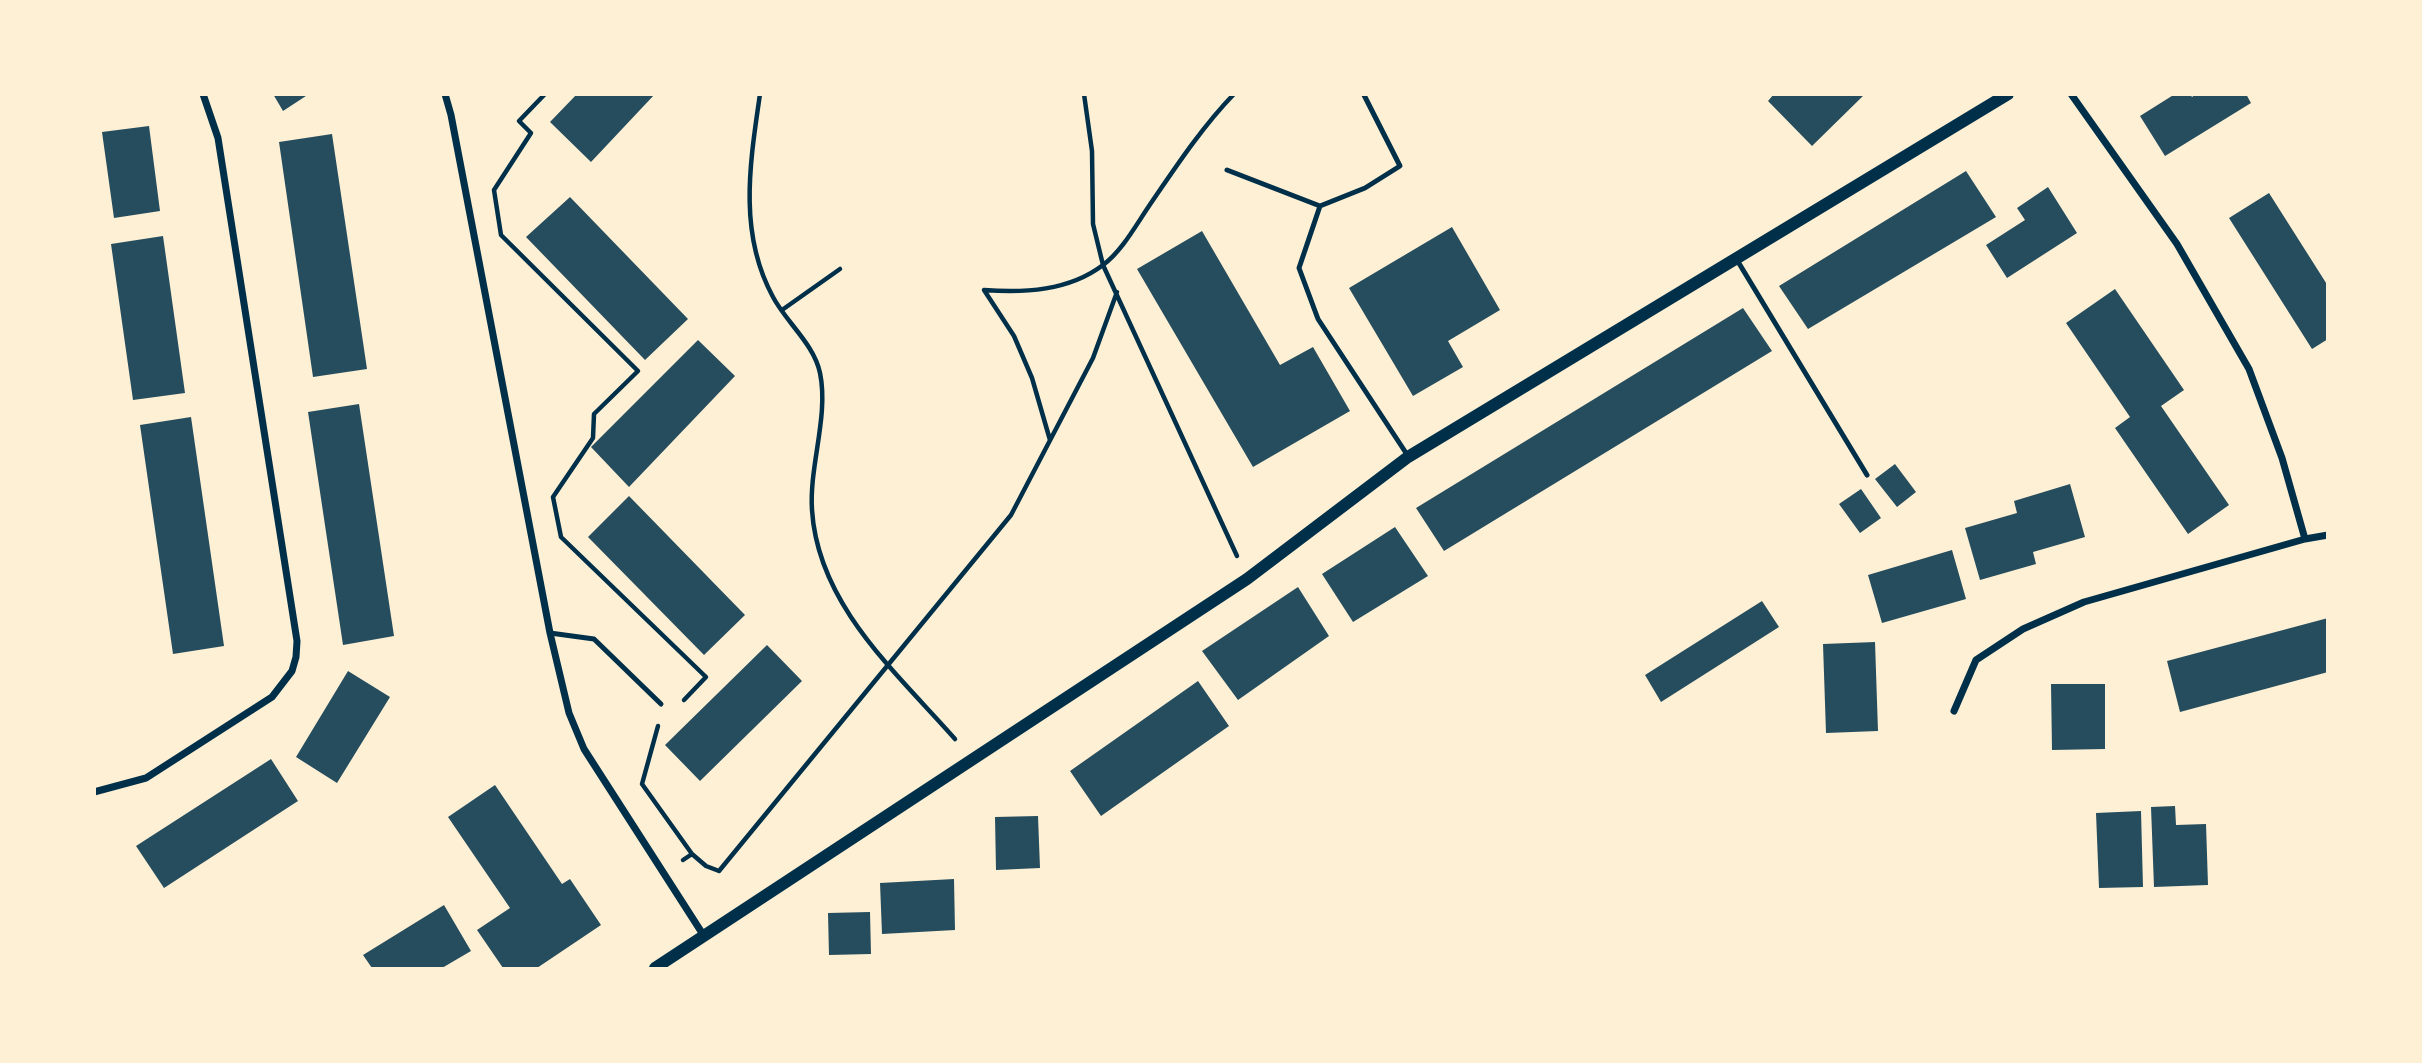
<!DOCTYPE html>
<style>
body{margin:0}
#map{position:relative;width:2422px;height:1063px;overflow:hidden;background:#fdf0d5;font-family:Signika,sans-serif}
canvas{display:block}
.frame{position:absolute;inset:0;border:96px solid #fdf0d5;pointer-events:none}
</style>
<div id="map">
<canvas width="2422" height="1063"></canvas>
<div class="frame"></div>
</div>
<script>
const c = document.querySelector('canvas').getContext('2d');
c.lineJoin = 'round';
function fillPath(path, color) { c.fillStyle = color; c.fill(path, 'evenodd'); }
function strokePath(path, color, width, dash) { c.strokeStyle = color; c.lineWidth = width; c.lineCap = dash ? 'butt' : 'round'; c.setLineDash(dash || []); c.stroke(path); }
const building = new Path2D(`
 M273 94H309L283 111Z
 M577 94H655L591 162 550 122Z
 M1774 94H1865L1812 146 1768 101Z
 M2175 94H2190L2192 97 2196 94H2246L2251 103 2165 156 2140 116Z
 M149 126 160 211 114 218 102 132Z
 M332 134 367 369 313 377 279 142Z
 M1966 171 1996 217 1808 329 1779 286Z
 M2048 187 2077 233 2007 278 1986 245 2025 220 2017 208Z
 M2269 193 2328 286V339L2312 349 2229 218Z
 M570 197 688 319 645 360 526 237Z
 M1452 227 1500 310 1448 341 1463 367 1413 396 1349 288Z
 M1202 231 1280 365 1313 347 1350 411 1253 467 1137 269Z
 M163 236 185 393 133 400 111 244Z
 M2115 289 2184 390 2161 406 2229 505 2188 534 2115 428 2130 417 2066 323Z
 M1743 308 1772 351 1444 551 1416 508Z
 M698 340 735 376 629 487 591 447Z
 M359 404 394 636 343 645 308 412Z
 M191 417 224 646 173 654 140 425Z
 M1895 464 1916 492 1897 507 1875 479Z
 M2070 484 2085 537 2033 552 2036 564 1980 580 1965 528 2017 513 2014 501Z
 M1861 489 1881 518 1860 533 1839 504Z
 M629 496 745 615 704 655 588 537Z
 M1395 527 1428 576 1353 622 1322 574Z
 M1952 550 1966 599 1882 623 1868 575Z
 M1298 587 1329 636 1238 700 1202 651Z
 M1762 601 1779 627 1661 702 1645 675Z
 M2328 618V672L2180 712 2167 661Z
 M1875 642 1878 731 1826 733 1823 644Z
 M767 645 802 681 700 781 665 745Z
 M348 671 390 697 337 783 296 757Z
 M1198 681 1229 726 1101 816 1070 771Z
 M2051 684H2105V749L2052 750Z
 M271 759 298 801 164 888 136 846Z
 M495 785 562 884 570 879 601 925 537 968H503L477 930 510 908 448 817Z
 M2175 806 2176 825 2206 824 2208 885 2154 887 2151 807Z
 M2141 811 2143 887 2099 888 2096 813Z
 M1038 816 1040 868 996 870 995 817Z
 M954 879 955 930 882 934 880 883Z
 M444 905 471 951 442 968H372L363 955Z
 M870 912 871 954 829 955 828 913Z`);
const path = new Path2D(`
 M545 94 519 121 531 133 494 190 501 235 638 371 594 414 593 438 553 497 561 537 706 677 684 700
 M760 94C750 163 738 233 773 297 786 322 814 344 820 373 829 416 809 466 812 510 818 605 896 672 955 739
 M1084 94 1092 151 1093 224 1103 265 1237 556
 M782 310 840 269
 M1050 440 1032 378 1014 336 984 290C1024 293 1069 291 1103 265 1122 251 1136 225 1149 206 1175 168 1202 127 1234 94
 M658 726 642 784 692 854
 M683 860 692 854 706 866 719 871 1011 515 1093 358 1117 292`);
const service = new Path2D(`
 M1364 95 1400 166 1365 188 1320 206 1299 268 1318 319 1408 456
 M1227 170 1320 206
 M1737 260 1867 475
 M550 633 594 639 661 704`);
const minor = new Path2D(`
 M445 94 451 115 550 633 569 713 584 749 704 936
 M2071 94 2177 244 2249 369 2282 458 2305 539
 M1954 711 1976 660 2023 629 2084 602 2305 539 2328 535
 M94 792 146 778 272 697 292 671 296 657 297 641 218 138 203 94`);
const tertiary = new Path2D(`
 M655 968 1247 579 1408 457 2008 94`);
fillPath(building, '#264d5e');
strokePath(path, '#003049', 4.5);
strokePath(service, '#003049', 5);
strokePath(minor, '#003049', 7);
strokePath(tertiary, '#003049', 12);
</script>
